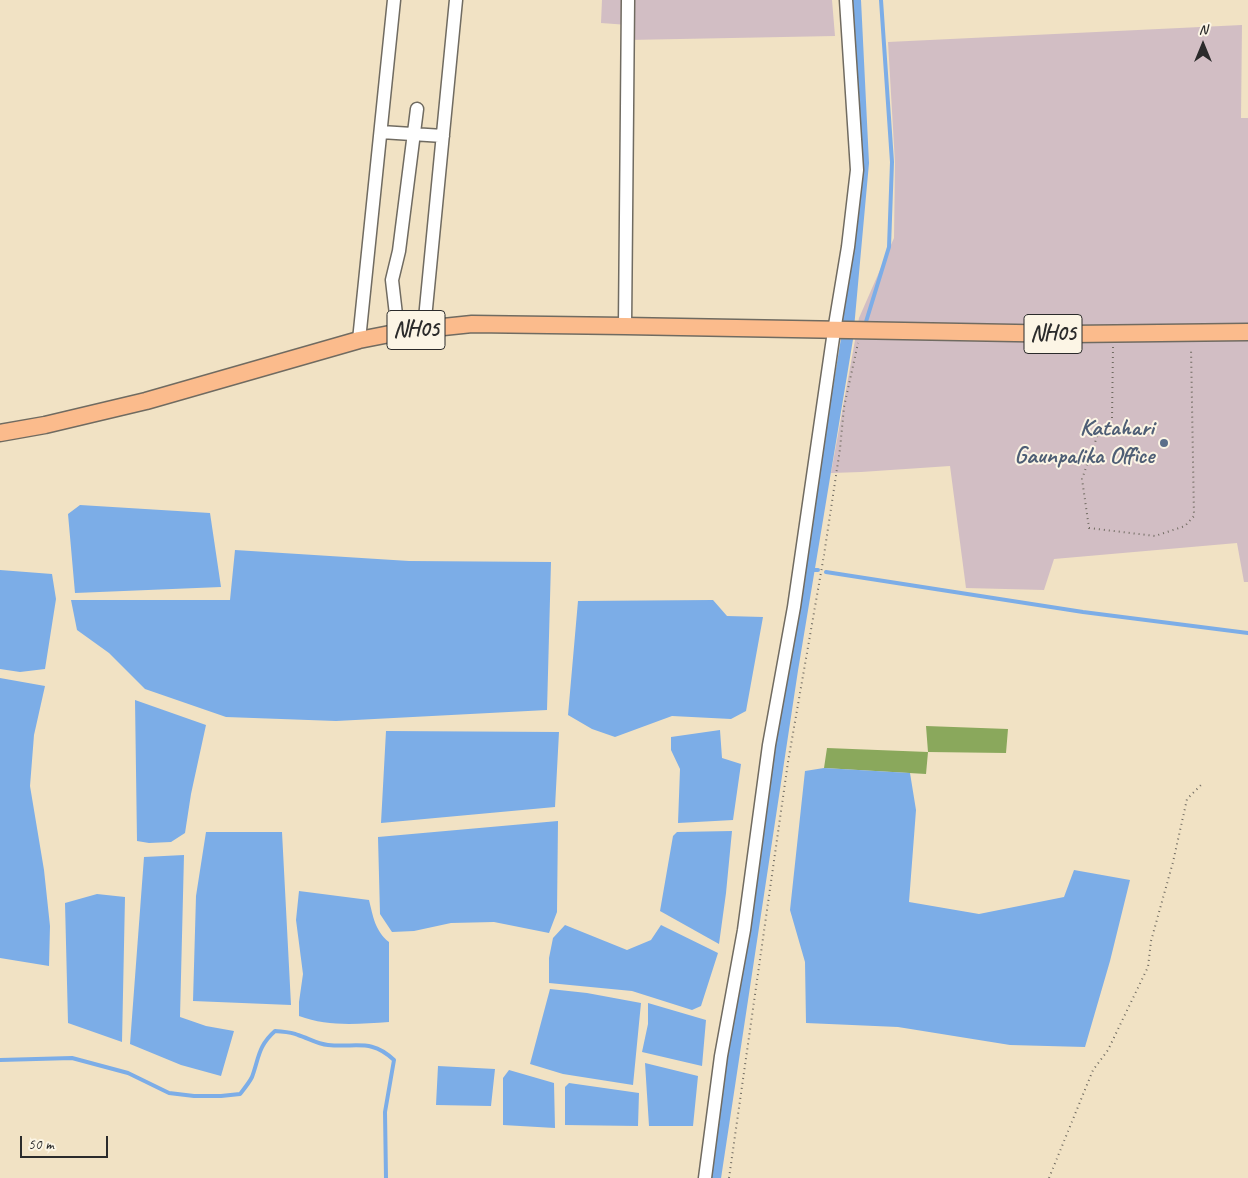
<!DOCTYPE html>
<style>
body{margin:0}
#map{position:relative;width:1248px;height:1178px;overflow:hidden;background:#f1e2c4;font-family:Caveat,sans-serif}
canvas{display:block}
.north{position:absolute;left:1178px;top:20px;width:50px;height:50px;-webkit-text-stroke:4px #fcf5e5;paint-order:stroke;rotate:0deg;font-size:14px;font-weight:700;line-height:20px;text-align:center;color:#2b2b2b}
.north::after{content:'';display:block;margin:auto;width:18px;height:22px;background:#2b2b2b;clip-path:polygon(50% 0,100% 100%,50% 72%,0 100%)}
.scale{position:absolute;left:20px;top:1136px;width:88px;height:22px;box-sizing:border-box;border:2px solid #2b2b2b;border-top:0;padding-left:6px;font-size:15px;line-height:18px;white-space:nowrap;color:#2b2b2b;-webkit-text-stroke:4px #fcf5e5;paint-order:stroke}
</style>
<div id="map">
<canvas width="1248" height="1178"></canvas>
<div class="north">N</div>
<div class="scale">50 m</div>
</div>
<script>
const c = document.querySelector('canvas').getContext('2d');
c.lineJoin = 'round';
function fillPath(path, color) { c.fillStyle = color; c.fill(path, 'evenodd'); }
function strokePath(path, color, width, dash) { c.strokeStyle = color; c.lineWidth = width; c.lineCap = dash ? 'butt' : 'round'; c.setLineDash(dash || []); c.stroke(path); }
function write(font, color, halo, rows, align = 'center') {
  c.font = font + ' Caveat,sans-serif'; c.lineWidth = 4; c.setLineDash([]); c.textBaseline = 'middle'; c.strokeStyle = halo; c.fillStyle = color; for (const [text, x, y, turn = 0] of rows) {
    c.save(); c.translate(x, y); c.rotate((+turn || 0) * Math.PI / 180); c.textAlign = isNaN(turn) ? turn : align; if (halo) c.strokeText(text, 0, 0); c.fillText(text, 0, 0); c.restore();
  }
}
const industrial = new Path2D(`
 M602 0H832L835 36 628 40V25L601 23Z
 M1242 25 1241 118H1248V582H1244L1237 543 1054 559 1044 590 966 588 950 466 861 472 831 473 859 318 894 238 895 163 888 42Z`);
const forest = new Path2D(`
 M926 726 1008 729 1006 753 928 752 926 774 824 768 827 748 928 752Z`);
const water = new Path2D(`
 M80 505 210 513 221 587 75 593 68 514Z
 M235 550 409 561 551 562 547 710 336 721 226 717 145 689 109 653 77 630 71 600H230Z
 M0 570 52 574 56 599 45 669 20 672 0 669Z
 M713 600 727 616 763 617 746 711 731 719 672 716 615 737 592 729 568 715 578 601Z
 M0 678 45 686 34 735 30 786 44 870 50 926 49 966 0 958Z
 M135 700 206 725 191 794 185 833 171 842 149 843 137 841Z
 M720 730 722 758 741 764 733 820 678 823 680 769 671 750V737Z
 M386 731 559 732 555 807 381 823Z
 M824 768 910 773 916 810 909 902 979 914 1064 897 1074 870 1130 880 1110 961 1085 1047 1010 1045 898 1027 806 1023 805 962 790 910 805 771Z
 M558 821 557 912 549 933 494 922 451 923 414 931 392 932 380 914 378 837Z
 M732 831 726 893 719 944 660 911 673 836 677 832Z
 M206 832H282L291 1005 193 1001 196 896Z
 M184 855 180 1017 206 1026 234 1031 221 1076 181 1065 130 1044 144 857Z
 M299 891 369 900C373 916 375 931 389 942V1022C358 1024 328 1027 299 1016V1002L303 974 296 920Z
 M97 894 125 897 122 1042 68 1023 65 903Z
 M565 925 627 950 651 940 661 925 718 953 701 1006 692 1010 632 991 549 983V958L553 938Z
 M550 989 587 993 641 1003 633 1085 563 1074 530 1064Z
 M648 1003 706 1020 702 1066 642 1052 648 1024Z
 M645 1063 698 1076 693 1126H649Z
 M438 1066 495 1069 491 1106 436 1105Z
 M509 1070 554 1083 555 1128 503 1125V1078Z
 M569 1083 639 1093 638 1126 565 1125V1087Z`);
const stream = new Path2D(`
 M865 325 889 247 892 162 881 0
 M809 570H818
 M826 572 1083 612 1248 633
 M0 1060 72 1058 128 1073 169 1093 194 1096H221L240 1094C244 1089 249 1083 252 1077 259 1058 258 1046 275 1031 283 1032 291 1032 298 1035 308 1038 317 1044 328 1045 356 1048 371 1038 394 1060L385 1112 386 1178`);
const canal = new Path2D(`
 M715 1178 792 670 847 339 863 163 855 0`);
const path = new Path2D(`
 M1113 347 1112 420 1098 434 1082 479 1089 528 1155 536 1185 526 1194 516 1191 348
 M729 1178 788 762 824 555 840 449 844 407 858 343
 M1049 1178 1093 1070 1108 1050 1148 967 1151 941 1173 862 1187 799 1202 784`);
const minor = new Path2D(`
 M381 132 443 136
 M625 326 628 0
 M424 329 456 0
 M398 332 392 280 399 251 417 109
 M359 340 394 0
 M705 1178 721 1056 744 930 769 745 794 607 834 331 848 247 857 170 846 0`);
const major = new Path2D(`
 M0 433 45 425 146 401 359 340 405 331 472 324 625 326 1071 334 1248 332`);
const markers = [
 [1164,443,5,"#5c6f8a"]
];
const shields = [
 [416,330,58],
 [1053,334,58]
];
const shieldNames = [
 ["NH05",416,330],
 ["NH05",1053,334]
];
const serviceNames = [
 ["Katahari",1154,429],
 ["Gaunpalika Office",1154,457]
];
fillPath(industrial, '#d2bec4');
fillPath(forest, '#8aa85c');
fillPath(water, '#7cade7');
strokePath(stream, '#7cade7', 4);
strokePath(canal, '#7cade7', 12);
strokePath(minor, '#706b61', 15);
strokePath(major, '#706b61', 19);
strokePath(path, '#706b61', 2, [1, 4]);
strokePath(minor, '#fff', 12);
strokePath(major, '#fbbb8c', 16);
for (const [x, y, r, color] of markers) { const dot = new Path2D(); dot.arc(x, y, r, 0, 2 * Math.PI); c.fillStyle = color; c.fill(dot); strokePath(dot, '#fcf5e5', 2); }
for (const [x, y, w] of shields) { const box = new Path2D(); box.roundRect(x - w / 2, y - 19.5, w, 39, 4); c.fillStyle = '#fcf5e5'; c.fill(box); strokePath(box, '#2b2b2b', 1); }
write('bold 22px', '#2b2b2b', null, shieldNames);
write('bold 24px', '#4e5e75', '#fcf5e5', serviceNames, 'right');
</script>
